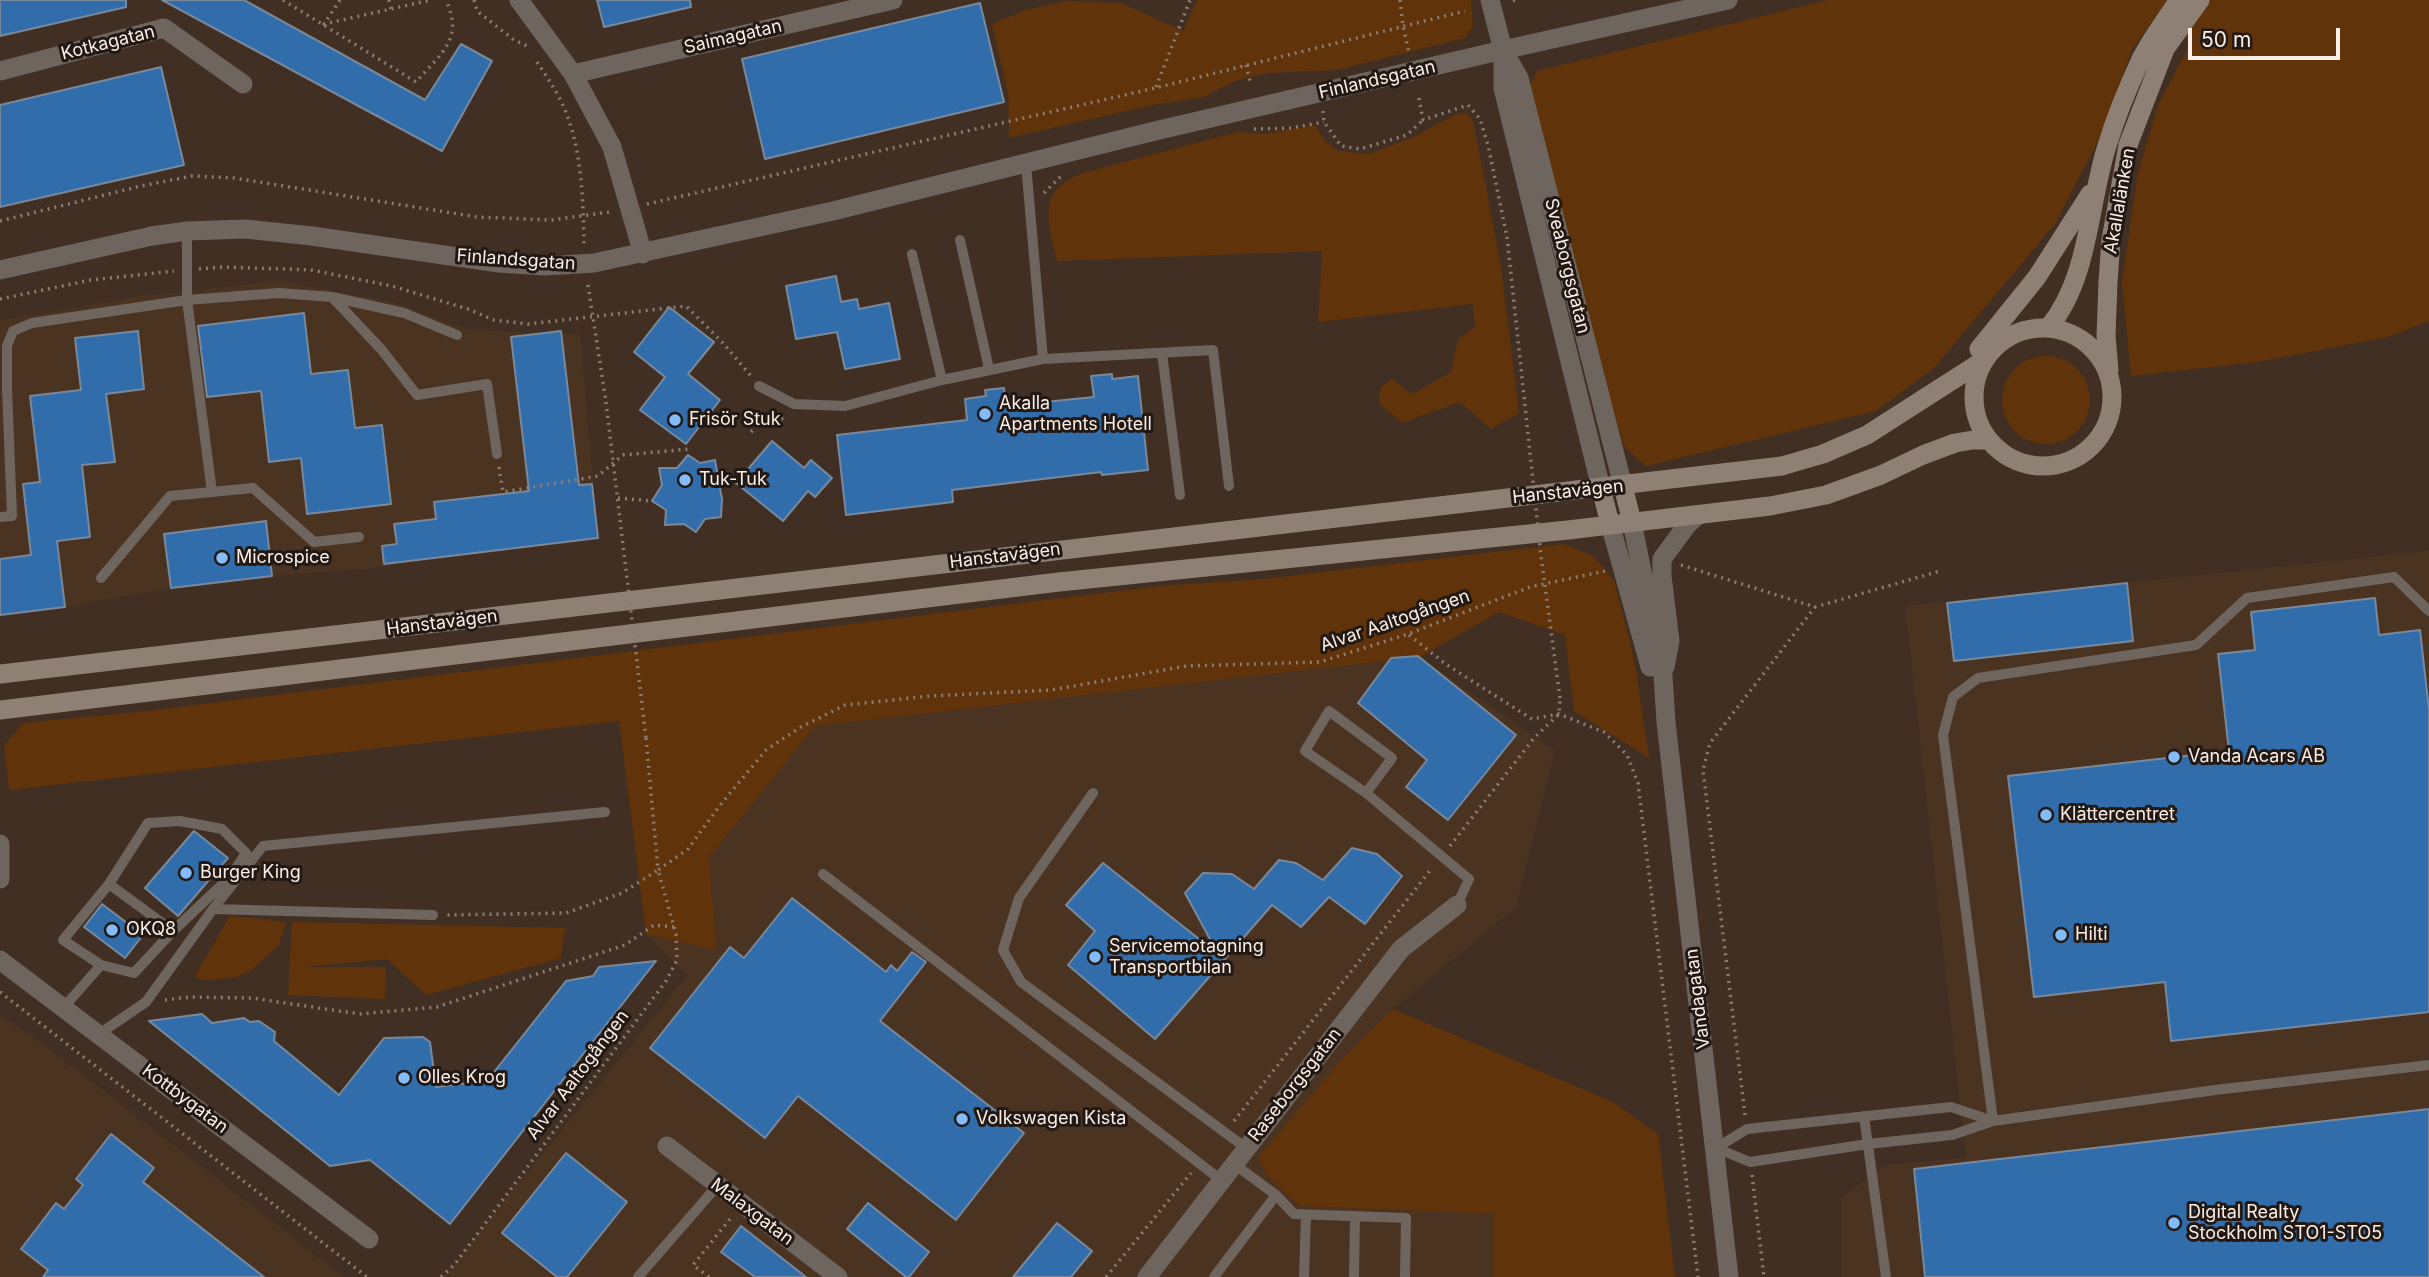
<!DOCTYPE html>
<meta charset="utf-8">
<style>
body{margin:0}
#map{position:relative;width:2429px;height:1277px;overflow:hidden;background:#412f23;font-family:Inter,sans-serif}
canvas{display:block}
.scale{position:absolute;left:2188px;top:28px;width:152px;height:32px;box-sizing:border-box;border:4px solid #faeee6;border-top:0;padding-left:9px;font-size:21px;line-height:24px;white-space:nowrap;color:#faeee6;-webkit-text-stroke:5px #221914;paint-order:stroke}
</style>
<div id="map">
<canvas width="2429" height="1277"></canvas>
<div class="scale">50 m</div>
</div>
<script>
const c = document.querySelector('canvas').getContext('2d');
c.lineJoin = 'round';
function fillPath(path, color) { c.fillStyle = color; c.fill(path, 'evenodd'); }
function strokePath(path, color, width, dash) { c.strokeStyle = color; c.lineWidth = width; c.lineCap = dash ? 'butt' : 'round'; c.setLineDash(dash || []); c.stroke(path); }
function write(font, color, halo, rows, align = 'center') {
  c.font = font + ' Inter,sans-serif'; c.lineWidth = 6; c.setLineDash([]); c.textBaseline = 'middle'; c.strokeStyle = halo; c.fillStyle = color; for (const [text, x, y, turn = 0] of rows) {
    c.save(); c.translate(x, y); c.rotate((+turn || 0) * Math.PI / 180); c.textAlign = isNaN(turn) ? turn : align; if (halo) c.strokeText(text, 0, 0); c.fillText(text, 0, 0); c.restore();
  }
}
const built = new Path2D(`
 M280 281 394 302 467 330 580 334 598 538 364 569 268 576 171 588 65 607 0 615V321L142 296Z
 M2429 551V1277H1841V1199L1884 1165 1966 1158 1905 606Z
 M1420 657 1555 751 1516 907 1393 1009 1267 1175 1299 1206 1494 1214 1493 1277H443L687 975 646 934 715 950 709 857 815 726Z
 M0 1016 42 1043 344 1277H0Z`);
const green = new Path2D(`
 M1197 0H1471L1473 26 1465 38 1337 70 1269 73 1237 80 1204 97 1148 106 1009 138 1008 93 992 24 1026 10 1066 1 1121 3 1183 31Z
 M1828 0H2429V321L2388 337 2257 362 2131 376 2122 282 2138 173 2158 105 2191 42 2158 13 2132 50 2100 137 2055 224 1934 368 1876 411 1646 466 1625 448 1600 373 1529 89 1537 71Z
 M1467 113 1473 121 1500 260 1519 413 1491 429 1460 402 1402 423 1379 403 1380 388 1392 379 1412 394 1451 372 1458 339 1475 327 1473 304 1318 322 1322 251 1057 261C1048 221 1036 190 1083 173L1237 132 1264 134 1315 125 1326 142 1339 151 1369 154 1416 136 1456 114Z
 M2002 400a44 44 0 1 1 88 0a44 44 0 1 1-88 0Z
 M1564 544 1593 556 1614 580 1634 658 1649 758 1574 711 1565 635 1499 612 1420 657 815 726 709 857 716 950 646 934 619 721 9 790 4 746 23 723 138 712 1160 586 1263 579Z
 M230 916 286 922 279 945 252 970 237 977 218 979 201 980 195 976Z
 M292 922 565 928 561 958 426 995 387 959 302 967H386L385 999 288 995Z
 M1393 1009 1613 1102 1658 1134 1675 1277H1493L1494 1214 1299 1206 1267 1175 1258 1158 1343 1058Z`);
const building = new Path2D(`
 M0 0H126V7L0 36Z
 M162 0H244L425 100 461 44 492 61 442 151Z
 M597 0H690L691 7 604 27Z
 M980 3 1004 102 765 159 742 59Z
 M161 67 184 165 0 207V105Z
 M836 276 841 302 857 299 859 309 889 303 900 359 845 369 837 332 796 339 786 286Z
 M669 307 714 342 688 374 720 400 686 444 640 410 665 377 634 352Z
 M304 313 311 374 348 370 355 428 382 425 391 504 307 514 301 458 269 462 261 391 207 397 198 326Z
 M138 331 144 389 106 394 115 462 82 465 90 537 57 541 65 607 0 615V559L31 555 23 484 40 482 30 396 81 390 75 338Z
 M561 331 579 485 592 484 598 538 384 564 382 546 397 544 394 524 436 519 434 502 529 491 511 337Z
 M1112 374V379L1138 376 1148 470 1102 475 1101 472 952 490 953 502 846 515 837 435 967 420 965 399 986 396 985 390 1004 388 1006 406 1094 397 1091 376Z
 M772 441 804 468 811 460 832 478 815 497 808 491 783 521 736 483Z
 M688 455 700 463 715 460 722 499 721 517 705 519 696 532 684 524 665 525 666 510 652 501 662 485 659 468H677Z
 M266 521 272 576 171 588 164 534Z
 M2127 583 2133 641 1954 661 1947 603Z
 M2375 598 2379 635 2420 630 2429 710V1012L2171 1041 2165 982 2034 997 2008 776 2229 751 2218 654 2255 650 2251 612Z
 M1418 656 1516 735 1448 820 1406 787 1427 760 1358 703 1391 658Z
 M194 831 228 858 178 916 145 888Z
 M1352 848 1377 854 1402 876 1365 924 1329 897 1301 927 1272 905 1155 1039 1068 965 1095 931 1066 905 1103 863 1218 954 1185 893 1203 873 1232 874 1254 889 1279 860 1296 863 1323 880Z
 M792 898 886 972 891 965 897 971 912 952 926 962 880 1021 1024 1133 956 1220 798 1096 765 1138 650 1048 730 947 744 958Z
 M102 904 143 935 125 958 84 927Z
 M656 961 450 1224 370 1160 330 1166 149 1021 202 1014 212 1023 244 1018 250 1022 259 1021 275 1032 274 1041 339 1095 384 1038 423 1037 430 1042 436 1087 487 1081 566 981 593 976 599 967Z
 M2429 1109V1277H1925L1914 1169Z
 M111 1134 154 1168 143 1182 264 1277H43L48 1270 21 1249 56 1203 64 1209 83 1185 76 1179Z
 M566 1153 627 1202 567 1277H557L502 1233Z
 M868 1203 929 1252 909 1277H906L847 1229Z
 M1057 1223 1092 1251 1071 1277H1013Z
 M741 1226 806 1277H755L721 1252Z`);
const path = new Path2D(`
 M283 0 416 82C441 53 464 40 446 0
 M340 0 324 24 431 0
 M389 0 391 10
 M474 0 477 11 514 40 527 46
 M1400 0 1403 26 1409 53
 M1513 1 1515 0
 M537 62C545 74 553 86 560 99 582 143 583 196 584 244
 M1246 65 1251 85
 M1156 87 1190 0
 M1419 98 1423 120 1468 105 1480 119 1488 145 1507 237
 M1323 111 1324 122 1341 146 1360 149 1407 135 1423 120
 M1254 129 1291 128 1324 122
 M1044 193 1063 174
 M647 204 1151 89 1465 11
 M0 221 141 186 192 176 234 178 477 217 551 220 610 212
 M199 269 223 267 311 270 392 286 468 309 494 320 528 324 686 306 723 343 751 376
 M588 285 606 402
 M0 299 91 280 174 271
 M751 432 762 421 788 418
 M499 467 503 492 598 476 623 455 690 449
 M618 498 652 501
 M1681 565 1815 607 1940 571
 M1409 635 1447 665 1532 719 1559 714 1604 732 1627 755 1638 783 1698 1277
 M646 738 658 870 688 849 721 804 766 750 801 727 845 705 930 696 1051 690 1186 666 1320 662 1408 634 1530 587 1605 571
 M1450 846 1534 738 1559 714 1560 698
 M0 992 367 1277
 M165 1000 189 997 252 998 359 1014 437 1007 625 945 654 925 674 927
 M1745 1115 1703 770 1710 743 1815 607
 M1234 1121 1432 868
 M1752 1175 1764 1277
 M441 1277 455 1264 666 981 677 960 676 934 658 870 622 893 566 913 445 915
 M709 1277 693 1265 730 1219
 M1106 1277 1191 1173`);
const service = new Path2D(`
 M1026 164 1043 359
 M187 231V300L212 492
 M960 240 989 369
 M912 254 942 380
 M332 297 404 313 457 335
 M1162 353 1180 495
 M759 386 794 404 845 406 942 380 1043 359 1213 350 1229 486
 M0 517 12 516 7 389V346L13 331 32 323 187 300 279 293 332 297 381 349 417 395 487 384 497 454
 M101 578 170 496 253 488 314 542 359 537
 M1093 793 1019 898 1003 950 1021 982 1246 1148
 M1366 793 1305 751 1329 711 1392 758 1366 793 1469 879 1457 905
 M823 874 1221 1180
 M109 884 148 823 180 821 222 829 246 853 229 878 173 931
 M213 909 433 915
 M64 1007 101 965 134 973 173 931 109 884 63 940 101 965
 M99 1034 146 1002 213 909 263 846 605 812
 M1864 1116 1886 1277
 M1993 1121 1943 735 1953 697 1978 678 2196 645 2247 598 2394 577 2429 611
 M1716 1148 1750 1162 1868 1144 1952 1135 1993 1121 2215 1090 2429 1065
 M1716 1148 1747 1129 1951 1107 1993 1121
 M1276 1195 1294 1214 1406 1218 1405 1277
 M638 1277 718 1185
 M1214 1277 1276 1195 1234 1164
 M1304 1277 1306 1216
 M1354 1277 1355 1216`);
const minor = new Path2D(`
 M519 0 573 74 612 147 643 254
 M1490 0 1503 50 1728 0
 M0 71 164 28 243 84
 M573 74 893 0
 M1632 522 1663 675 1666 722 1729 1277
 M1610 524 1650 667
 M1665 667 1670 641 1662 576V559L1687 525 1698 515
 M0 844V879
 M0 960 369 1239
 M667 1146 838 1277
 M1147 1277 1401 949 1457 905`);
const tertiary = new Path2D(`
 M1503 50 1519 78 1623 486
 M1503 51V88L1601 488
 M0 270 152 236 187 231 245 229 312 236 499 263 545 266 594 263 833 211 1159 130 1503 50`);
const secondary = new Path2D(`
 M2049 327C2089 278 2088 208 2106 149 2115 119 2128 87 2141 59 2151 39 2166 19 2179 0
 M1974 397a69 69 0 1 1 138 0a69 69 0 1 1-138 0Z
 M1979 349 2037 277 2090 194
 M2109 370 2106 336 2108 282 2111 240 2128 145 2165 49 2200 0
 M1623 486 1632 522
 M1601 488 1610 524
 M0 674 1782 466 1823 454 1867 435 1984 360
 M0 710 1059 582 1568 530 1770 506 1826 495 1881 475 1923 455 1955 443 1973 440H1989`);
const pathBridge = new Path2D(`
 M1507 237 1541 556 1560 698
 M606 402 646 738`);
const markers = [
 [985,414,7,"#84bcfb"],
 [675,420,7,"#84bcfb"],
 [685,480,7,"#84bcfb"],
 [222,558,7,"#84bcfb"],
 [2174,757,7,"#84bcfb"],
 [2046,815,7,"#84bcfb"],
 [186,873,7,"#84bcfb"],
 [112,930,7,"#84bcfb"],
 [2061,935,7,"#84bcfb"],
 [1095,957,7,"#84bcfb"],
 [404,1078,7,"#84bcfb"],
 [962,1119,7,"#84bcfb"],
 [2174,1223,7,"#84bcfb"]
];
const streetNames = [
 ["Saimagatan",733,37,-13],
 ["Kotkagatan",108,43,-14],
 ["Finlandsgatan",1377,80,-13],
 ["Akallalänken",2120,201,-80],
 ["Finlandsgatan",516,260,4],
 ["Sveaborgsgatan",1567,266,76],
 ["Hanstavägen",1568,492,-6],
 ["Hanstavägen",1005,556,-7],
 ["Alvar Aaltogången",1395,621,-19],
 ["Hanstavägen",442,623,-7],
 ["Vandagatan",1698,999,-97],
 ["Alvar Aaltogången",578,1075,-53],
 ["Raseborgsgatan",1295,1085,-52],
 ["Kottbygatan",185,1099,37],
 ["Malaxgatan",752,1212,37]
];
const poiNames = [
 ["Akalla",999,404],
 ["Apartments Hotell",999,425],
 ["Frisör Stuk",689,420],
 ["Tuk-Tuk",699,480],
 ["Microspice",236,558],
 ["Vanda Acars AB",2188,757],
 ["Klättercentret",2060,815],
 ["Burger King",200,873],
 ["OKQ8",126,930],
 ["Hilti",2075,935],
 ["Servicemotagning",1109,947],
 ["Transportbilan",1109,968],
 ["Olles Krog",418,1078],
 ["Volkswagen Kista",976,1119],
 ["Digital Realty",2188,1213],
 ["Stockholm STO1-STO5",2188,1234]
];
fillPath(built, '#4b3322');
fillPath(green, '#60330a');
fillPath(building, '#316cab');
strokePath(building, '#79899c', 2);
strokePath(path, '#8c7d72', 3.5, [2, 5]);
strokePath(service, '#6e655f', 10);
strokePath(minor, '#6e655f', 19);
strokePath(tertiary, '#6e655f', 19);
strokePath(secondary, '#8f8076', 19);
strokePath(pathBridge, '#8c7d72', 3.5, [2, 5]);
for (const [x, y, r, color] of markers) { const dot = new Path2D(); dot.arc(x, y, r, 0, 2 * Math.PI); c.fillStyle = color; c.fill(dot); strokePath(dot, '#221914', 2.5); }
write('18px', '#faeee6', '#221914', streetNames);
write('18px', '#faeee6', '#221914', poiNames, 'left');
</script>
